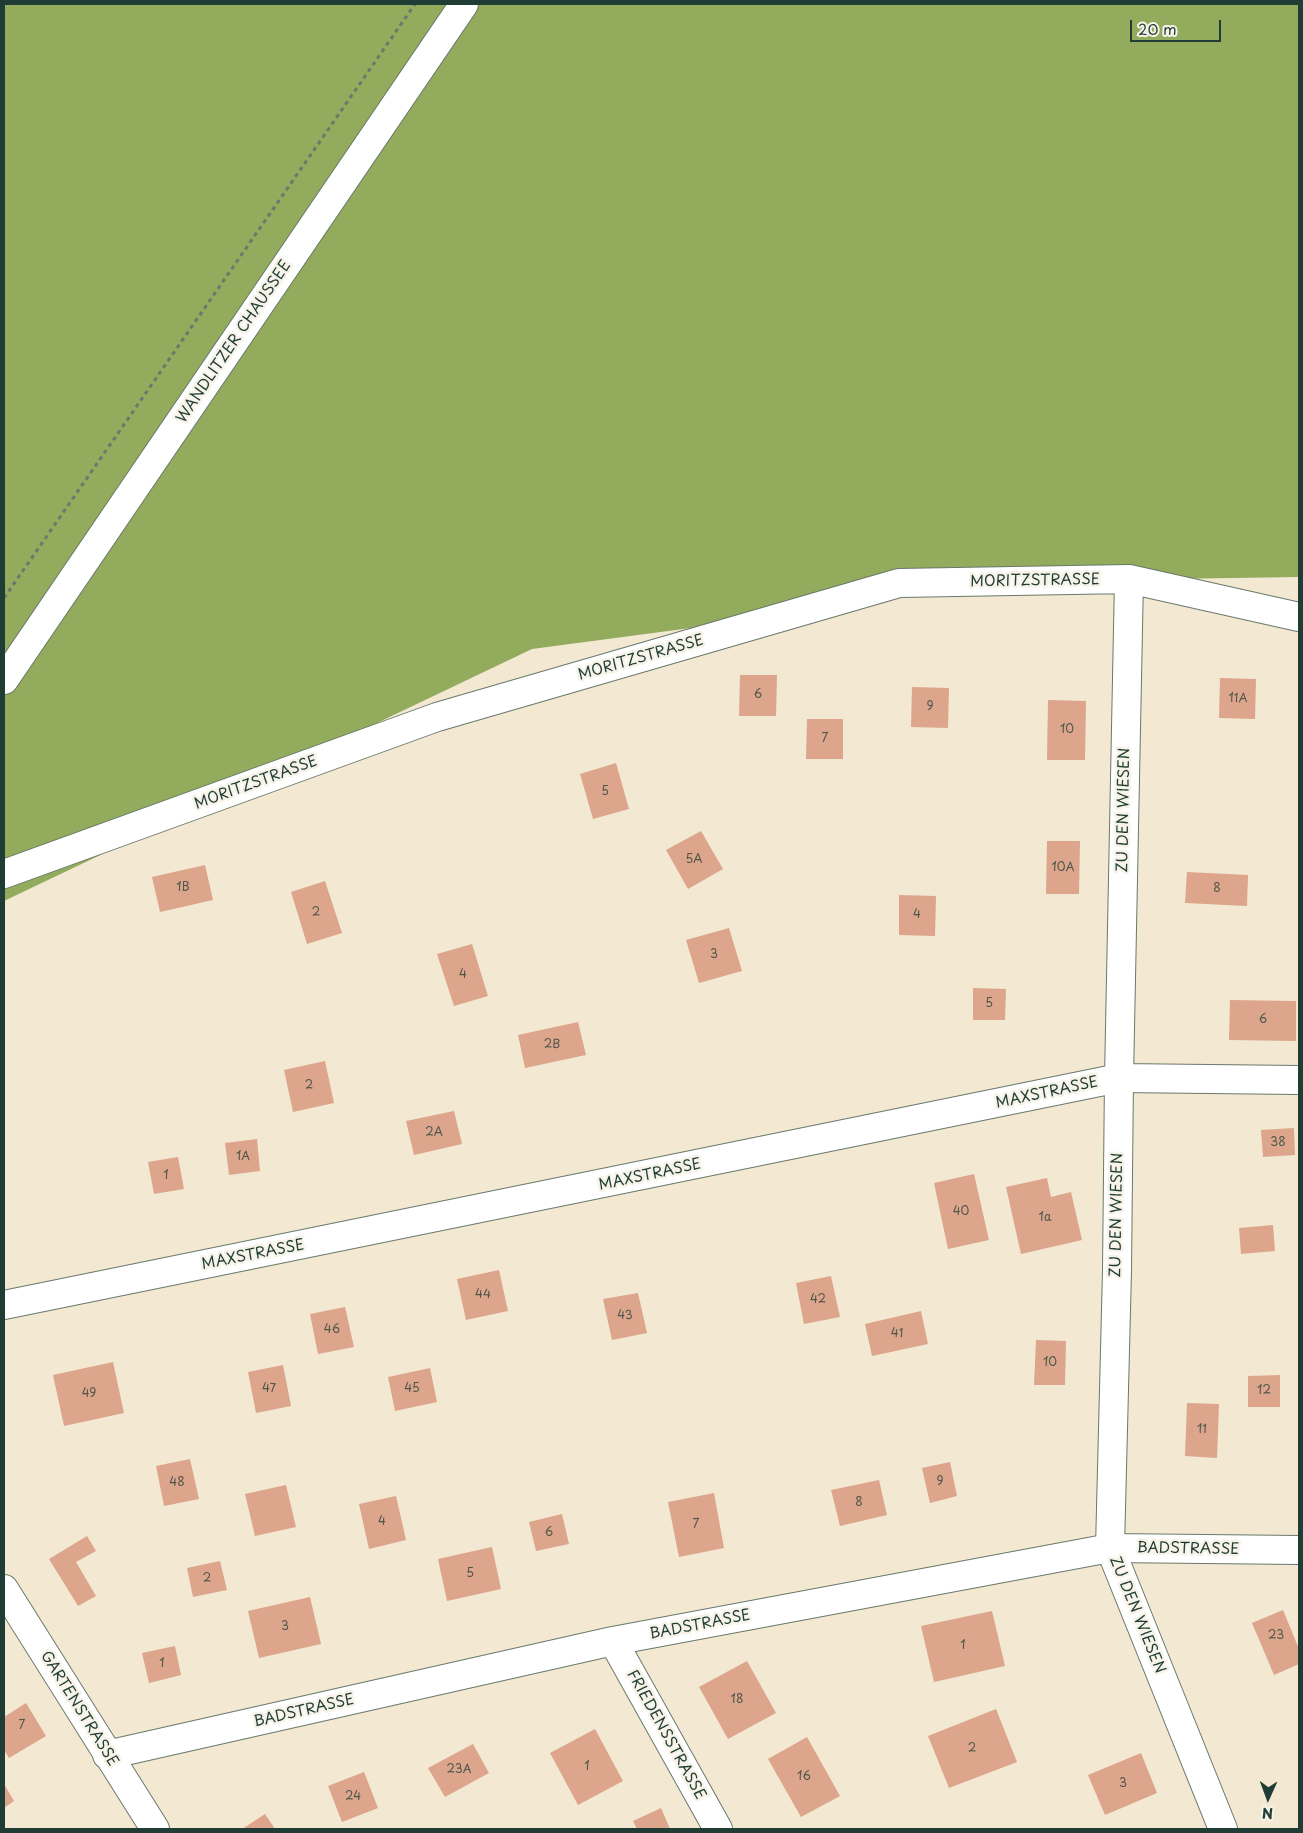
<!DOCTYPE html>
<style>
body{margin:0}
#map{position:relative;width:1303px;height:1833px;overflow:hidden;background:#f3e8d2;font-family:"Playpen Sans",sans-serif}
canvas{display:block}
.frame{position:absolute;inset:0;border:5px solid #1f3d34;pointer-events:none}
.north{position:absolute;left:1243px;top:1773px;width:50px;height:50px;-webkit-text-stroke:4px #f7f3e8;paint-order:stroke;rotate:182deg;font-size:14px;font-weight:700;line-height:20px;text-align:center;color:#1f3d34}
.north::after{content:'';display:block;margin:auto;width:18px;height:22px;background:#1f3d34;clip-path:polygon(50% 0,100% 100%,50% 72%,0 100%)}
.scale{position:absolute;left:1130px;top:20px;width:91px;height:22px;box-sizing:border-box;border:2px solid #1f3d34;border-top:0;padding-left:6px;font-size:15px;line-height:18px;white-space:nowrap;color:#1f3d34;-webkit-text-stroke:4px #f7f3e8;paint-order:stroke}
</style>
<div id="map">
<canvas width="1303" height="1833"></canvas>
<div class="frame"></div>
<div class="north">N</div>
<div class="scale">20 m</div>
</div>
<script>
const c = document.querySelector('canvas').getContext('2d');
c.lineJoin = 'round';
function fillPath(path, color) { c.fillStyle = color; c.fill(path, 'evenodd'); }
function strokePath(path, color, width, dash) { c.strokeStyle = color; c.lineWidth = width; c.lineCap = dash ? 'butt' : 'round'; c.setLineDash(dash || []); c.stroke(path); }
function write(font, color, halo, rows, align = 'center') {
  c.font = font + ' "Playpen Sans",sans-serif'; c.lineWidth = 5; c.setLineDash([]); c.textBaseline = 'middle'; c.strokeStyle = halo; c.fillStyle = color; for (const [text, x, y, turn = 0] of rows) {
    c.save(); c.translate(x, y); c.rotate((+turn || 0) * Math.PI / 180); c.textAlign = isNaN(turn) ? turn : align; if (halo) c.strokeText(text, 0, 0); c.fillText(text, 0, 0); c.restore();
  }
}
const forest = new Path2D(`
 M4 4H1299V577L899 583 721 624 532 649 4 901Z`);
const building = new Path2D(`
 M740 675H777L776 716H739Z
 M1220 678 1256 679 1255 719 1219 718Z
 M912 687 949 688 948 728 911 727Z
 M1048 700 1086 701 1085 760H1047Z
 M807 719H843V759H806Z
 M616 763 629 809 593 819 580 774Z
 M701 831 723 869 688 889 666 850Z
 M1047 841H1080L1079 894H1046Z
 M205 865 213 900 160 912 152 877Z
 M1187 872 1248 875 1247 906 1185 903Z
 M325 881 342 933 307 944 291 892Z
 M899 895 936 896 935 936 899 935Z
 M729 928 742 971 699 983 686 940Z
 M472 944 488 996 454 1006 437 954Z
 M973 988 1006 989 1005 1020H973Z
 M1230 1000 1296 1001V1041L1229 1040Z
 M578 1022 586 1055 525 1068 518 1035Z
 M325 1061 334 1103 293 1112 284 1070Z
 M454 1111 462 1144 414 1155 406 1121Z
 M1294 1128 1295 1155 1263 1157 1261 1130Z
 M257 1139 260 1171 229 1175 225 1143Z
 M178 1157 184 1189 154 1194 148 1162Z
 M974 1174 989 1240 948 1249 934 1183Z
 M1047 1178 1051 1197 1071 1192 1082 1240 1021 1254 1006 1187Z
 M1273 1225 1275 1251 1241 1254 1239 1228Z
 M499 1270 508 1311 466 1320 457 1279Z
 M831 1276 840 1317 804 1324 796 1283Z
 M638 1293 647 1333 612 1340 603 1299Z
 M345 1307 354 1347 318 1354 310 1314Z
 M921 1311 928 1344 872 1356 865 1324Z
 M1036 1340 1066 1341 1065 1385H1034Z
 M113 1362 124 1413 64 1426 53 1375Z
 M283 1365 291 1406 256 1413 248 1372Z
 M430 1368 437 1402 395 1411 388 1377Z
 M1280 1375V1407H1248V1376Z
 M1187 1403 1219 1404 1217 1458 1185 1456Z
 M190 1459 199 1499 164 1506 156 1466Z
 M950 1462 957 1496 930 1503 922 1468Z
 M879 1480 887 1515 840 1526 831 1490Z
 M286 1485 296 1527 255 1536 245 1494Z
 M714 1493 724 1548 679 1557 668 1502Z
 M396 1496 406 1540 369 1549 359 1504Z
 M562 1514 569 1544 536 1551 529 1522Z
 M87 1536 96 1551 76 1562 96 1596 78 1606 49 1559Z
 M492 1547 501 1589 447 1601 438 1559Z
 M220 1561 227 1590 193 1597 187 1568Z
 M310 1597 321 1644 259 1658 248 1611Z
 M1283 1610 1299 1649V1664L1274 1675 1252 1623Z
 M992 1611 1005 1666 934 1682 921 1626Z
 M175 1646 181 1675 149 1683 142 1653Z
 M747 1661 776 1713 728 1739 699 1687Z
 M26 1703 46 1736 9 1758 4 1750V1717Z
 M996 1709 1017 1762 949 1788 928 1736Z
 M595 1729 623 1781 578 1805 550 1753Z
 M807 1737 840 1796 801 1817 768 1759Z
 M473 1744 489 1773 445 1797 428 1768Z
 M1141 1753 1157 1793 1105 1815 1088 1775Z
 M364 1772 378 1808 342 1822 328 1786Z
 M4 1784 14 1801 4 1808Z
 M661 1808 670 1829H637L633 1821Z
 M265 1814 275 1829H242Z`);
const path = new Path2D(`
 M4 598 415 4`);
const minor = new Path2D(`
 M1129 579 1119 1078 1117 1271 1110 1548 1223 1829
 M4 874 437 717 899 583 1129 579 1299 617
 M4 1305 1119 1078 1299 1080
 M4 1589 155 1829
 M613 1641 718 1829
 M107 1755 613 1641 1110 1548 1299 1550`);
const tertiary = new Path2D(`
 M4 680 464 4`);
const numberNames = [
 ["6",758,695],
 ["11A",1238,699],
 ["9",930,707],
 ["10",1067,730],
 ["7",825,739],
 ["5",605,792],
 ["5A",694,860],
 ["10A",1063,868],
 ["1B",183,888],
 ["8",1217,889],
 ["2",316,913],
 ["4",917,915],
 ["3",714,955],
 ["4",463,975],
 ["5",989,1004],
 ["6",1263,1020],
 ["2B",552,1045],
 ["2",309,1086],
 ["2A",434,1133],
 ["38",1278,1143],
 ["1A",243,1157],
 ["1",166,1176],
 ["40",961,1212],
 ["1a",1045,1218],
 ["44",483,1295],
 ["42",818,1300],
 ["43",625,1316],
 ["46",332,1330],
 ["41",897,1334],
 ["10",1050,1363],
 ["47",269,1389],
 ["45",412,1389],
 ["12",1264,1391],
 ["49",89,1394],
 ["11",1202,1430],
 ["9",940,1482],
 ["48",177,1483],
 ["8",859,1503],
 ["4",382,1522],
 ["7",696,1525],
 ["6",549,1533],
 ["5",470,1574],
 ["2",207,1579],
 ["3",285,1627],
 ["23",1276,1636],
 ["1",963,1646],
 ["1",162,1664],
 ["18",737,1700],
 ["7",22,1726],
 ["2",972,1749],
 ["1",587,1767],
 ["23A",459,1770],
 ["16",804,1777],
 ["3",1123,1784],
 ["24",353,1797]
];
const streetNames = [
 ["WANDLITZER CHAUSSEE",234,342,-56],
 ["MORITZSTRASSE",1035,581,-1],
 ["MORITZSTRASSE",641,658,-16],
 ["MORITZSTRASSE",256,783,-20],
 ["ZU DEN WIESEN",1124,810,-89],
 ["MAXSTRASSE",1047,1093,-12],
 ["MAXSTRASSE",650,1175,-12],
 ["ZU DEN WIESEN",1117,1215,-89],
 ["MAXSTRASSE",253,1255,-11],
 ["BADSTRASSE",1188,1549,1],
 ["ZU DEN WIESEN",1137,1615,68],
 ["BADSTRASSE",700,1625,-11],
 ["GARTENSTRASSE",79,1709,58],
 ["BADSTRASSE",304,1711,-13],
 ["FRIEDENSSTRASSE",666,1735,61]
];
fillPath(forest, '#92ab5c');
fillPath(building, '#dca58c');
strokePath(minor, '#69796b', 30);
strokePath(tertiary, '#69796b', 30);
strokePath(path, '#69796b', 3, [4, 4]);
strokePath(minor, '#fff', 28);
strokePath(tertiary, '#fff', 28);
write('12px', '#4e574a', null, numberNames);
write('15px', '#1f3d34', '#f7f3e8', streetNames);
</script>
